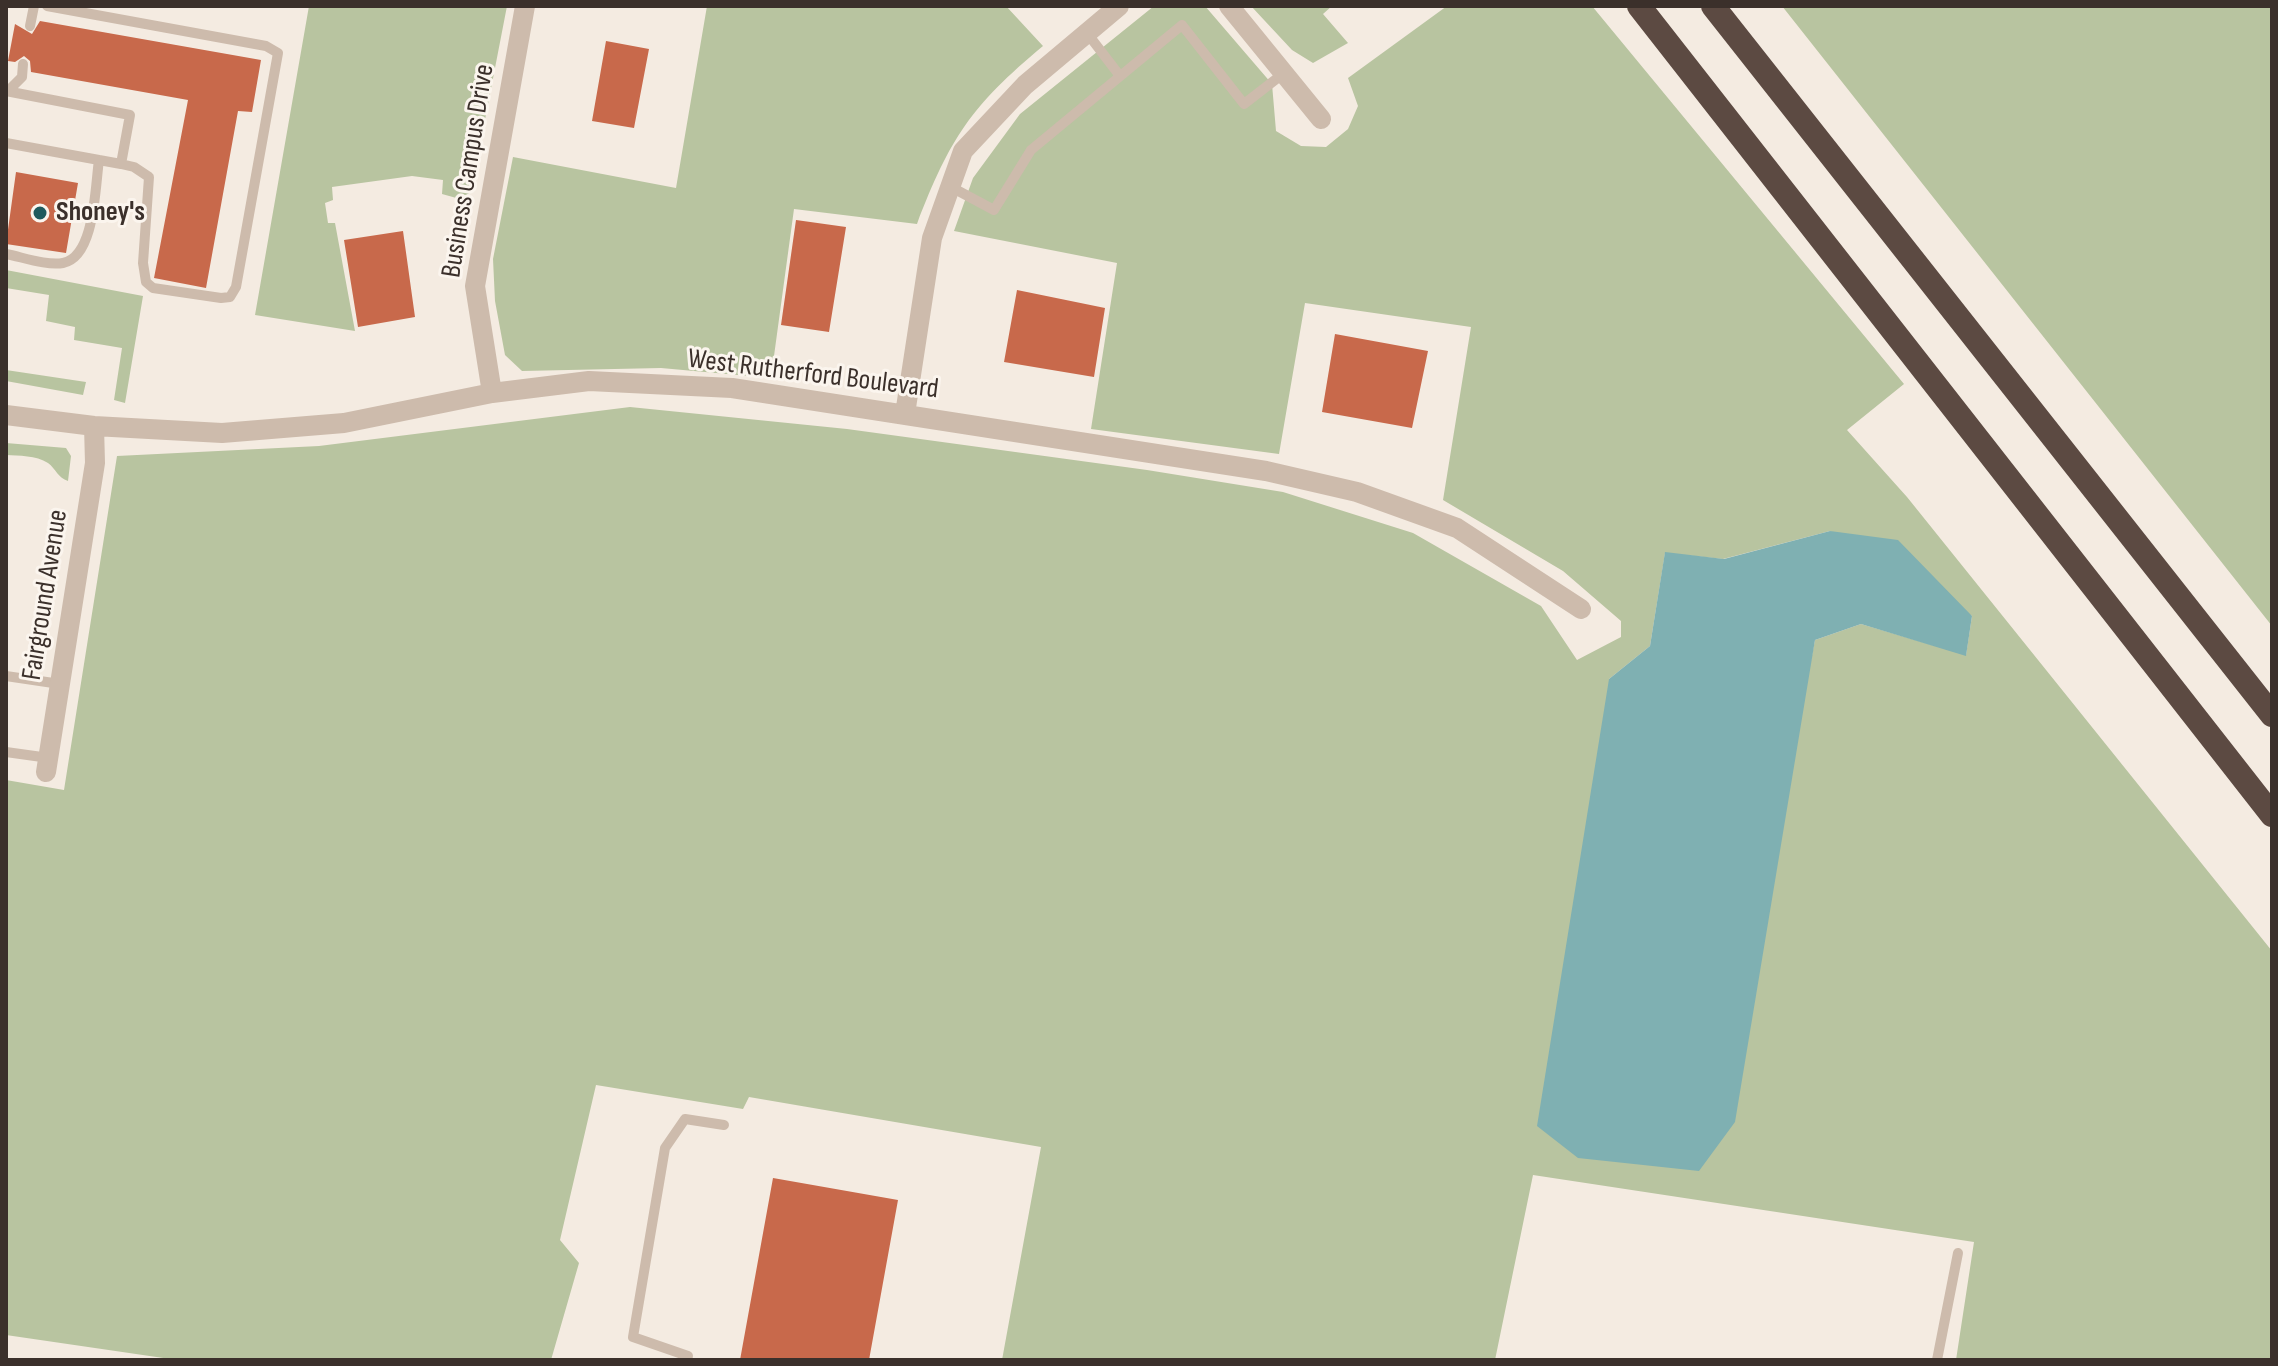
<!DOCTYPE html>
<style>
body{margin:0}
#map{position:relative;width:2278px;height:1366px;overflow:hidden;background:#f4ebe1;font-family:"Sofia Sans Condensed",sans-serif}
canvas{display:block}
.frame{position:absolute;inset:0;border:8px solid #3b302b;pointer-events:none}
</style>
<div id="map">
<canvas width="2278" height="1366"></canvas>
<div class="frame"></div>
</div>
<script>
const c = document.querySelector('canvas').getContext('2d');
c.lineJoin = 'round';
function fillPath(path, color) { c.fillStyle = color; c.fill(path, 'evenodd'); }
function strokePath(path, color, width, dash) { c.strokeStyle = color; c.lineWidth = width; c.lineCap = dash ? 'butt' : 'round'; c.setLineDash(dash || []); c.stroke(path); }
function write(font, color, halo, rows, align = 'center') {
  c.font = font + ' "Sofia Sans Condensed",sans-serif'; c.lineWidth = 6; c.setLineDash([]); c.textBaseline = 'middle'; c.strokeStyle = halo; c.fillStyle = color; for (const [text, x, y, turn = 0] of rows) {
    c.save(); c.translate(x, y); c.rotate((+turn || 0) * Math.PI / 180); c.textAlign = isNaN(turn) ? turn : align; if (halo) c.strokeText(text, 0, 0); c.fillText(text, 0, 0); c.restore();
  }
}
const green = new Path2D(`
 M309 6H507L471 192 460 199 442 194 443 180 412 176 332 187 333 200 325 203 328 223H335L355 331 255 315Z
 M707 6H1006L1043 46C971 106 950 138 917 224L794 209 771 378 661 368 522 371 505 355 495 301 493 259 513 157 676 188Z
 M1154 6H1205L1272 84 1276 131 1301 146 1326 147 1348 129 1358 106 1348 78 1447 6H1592L1904 384 1847 430 1907 497 2272 951V1360H1956L1974 1242 1533 1175 1495 1360H1002L1041 1147 749 1097 743 1109 596 1085 560 1240 579 1263 551 1360H177L6 1335V780L64 790 117 456 319 446 630 407 847 429 1147 470 1283 492 1413 533 1541 606 1577 660 1621 637V621L1563 571 1443 500 1471 327 1305 303 1279 454 1091 429 1117 263 954 231 973 178 1020 114ZM1830 531 1972 616 1966 655 1861 624 1815 640 1806 685 1609 679 1650 646 1665 553 1723 559Z
 M1251 6H1332L1323 14 1348 43 1313 63 1292 50Z
 M1782 6H2272V626Z
 M6 270 143 296 125 403 114 400 122 348 74 340 75 327 46 321 49 295 6 288Z
 M6 370 86 382 83 395 6 381Z
 M6 443 66 448 71 456 68 481C58 478 56 469 48 463 36 455 19 456 6 455Z`);
const water = new Path2D(`
 M1830 531 1898 540 1972 616 1966 656 1861 624 1815 640 1735 1122 1699 1171 1578 1158 1537 1126 1609 679 1650 646 1665 552 1724 559Z`);
const building = new Path2D(`
 M40 21 261 60 252 112 238 111 206 288 154 278 188 100 31 72 30 61 24 56 15 62 8 61 15 24 32 34Z
 M606 41 649 49 634 128 592 121Z
 M16 172 78 183 66 253 6 244Z
 M796 220 846 227 829 332 781 325Z
 M403 231 415 317 358 327 344 240Z
 M1017 290 1105 308 1094 377 1004 362Z
 M1335 334 1428 351 1412 428 1322 412Z
 M773 1178 898 1200 869 1360H740Z`);
const service = new Path2D(`
 M30 26 34 6
 M1087 33 1120 76
 M6 91 130 115 121 164 134 167 149 177 143 263 146 282 153 288 221 298 230 297 236 287 278 53 266 46 47 6
 M8 91 22 77 23 64
 M6 143 99 160
 M951 187 994 210 1031 150 1182 25 1244 104 1284 73
 M6 254C22 257 47 266 63 263 95 257 95 187 99 160L121 164
 M6 676 60 684
 M6 752 49 758
 M688 1356 633 1337 665 1148 685 1119 724 1125
 M1937 1360 1958 1253`);
const minor = new Path2D(`
 M1229 6 1321 119
 M492 393 475 286 525 6
 M905 414 932 238 963 151 1025 85 1119 6
 M6 415 94 426 222 433 344 423 492 393 589 381 732 388 1266 471 1357 492 1457 528 1581 609
 M46 772 95 463 94 426`);
const motorway = new Path2D(`
 M1639 6 2272 815
 M1713 6 2272 715`);
const markers = [
 [40,213,8,"#1f5a5e"]
];
const streetNames = [
 ["Business Campus Drive",469,171,-81],
 ["West Rutherford Boulevard",813,375,7],
 ["Fairground Avenue",46,595,-81]
];
const poiNames = [
 ["Shoney's",56,213]
];
fillPath(green, '#b8c4a0');
fillPath(water, '#7fb0b2');
fillPath(building, '#c8694b');
strokePath(service, '#cdbbac', 10);
strokePath(minor, '#cdbbac', 20);
strokePath(motorway, '#5c4a42', 24);
for (const [x, y, r, color] of markers) { const dot = new Path2D(); dot.arc(x, y, r, 0, 2 * Math.PI); c.fillStyle = color; c.fill(dot); strokePath(dot, '#fbf5ee', 3); }
write('28px', '#3b302b', '#fbf5ee', streetNames);
write('bold 28px', '#3b302b', '#fbf5ee', poiNames, 'left');
</script>
